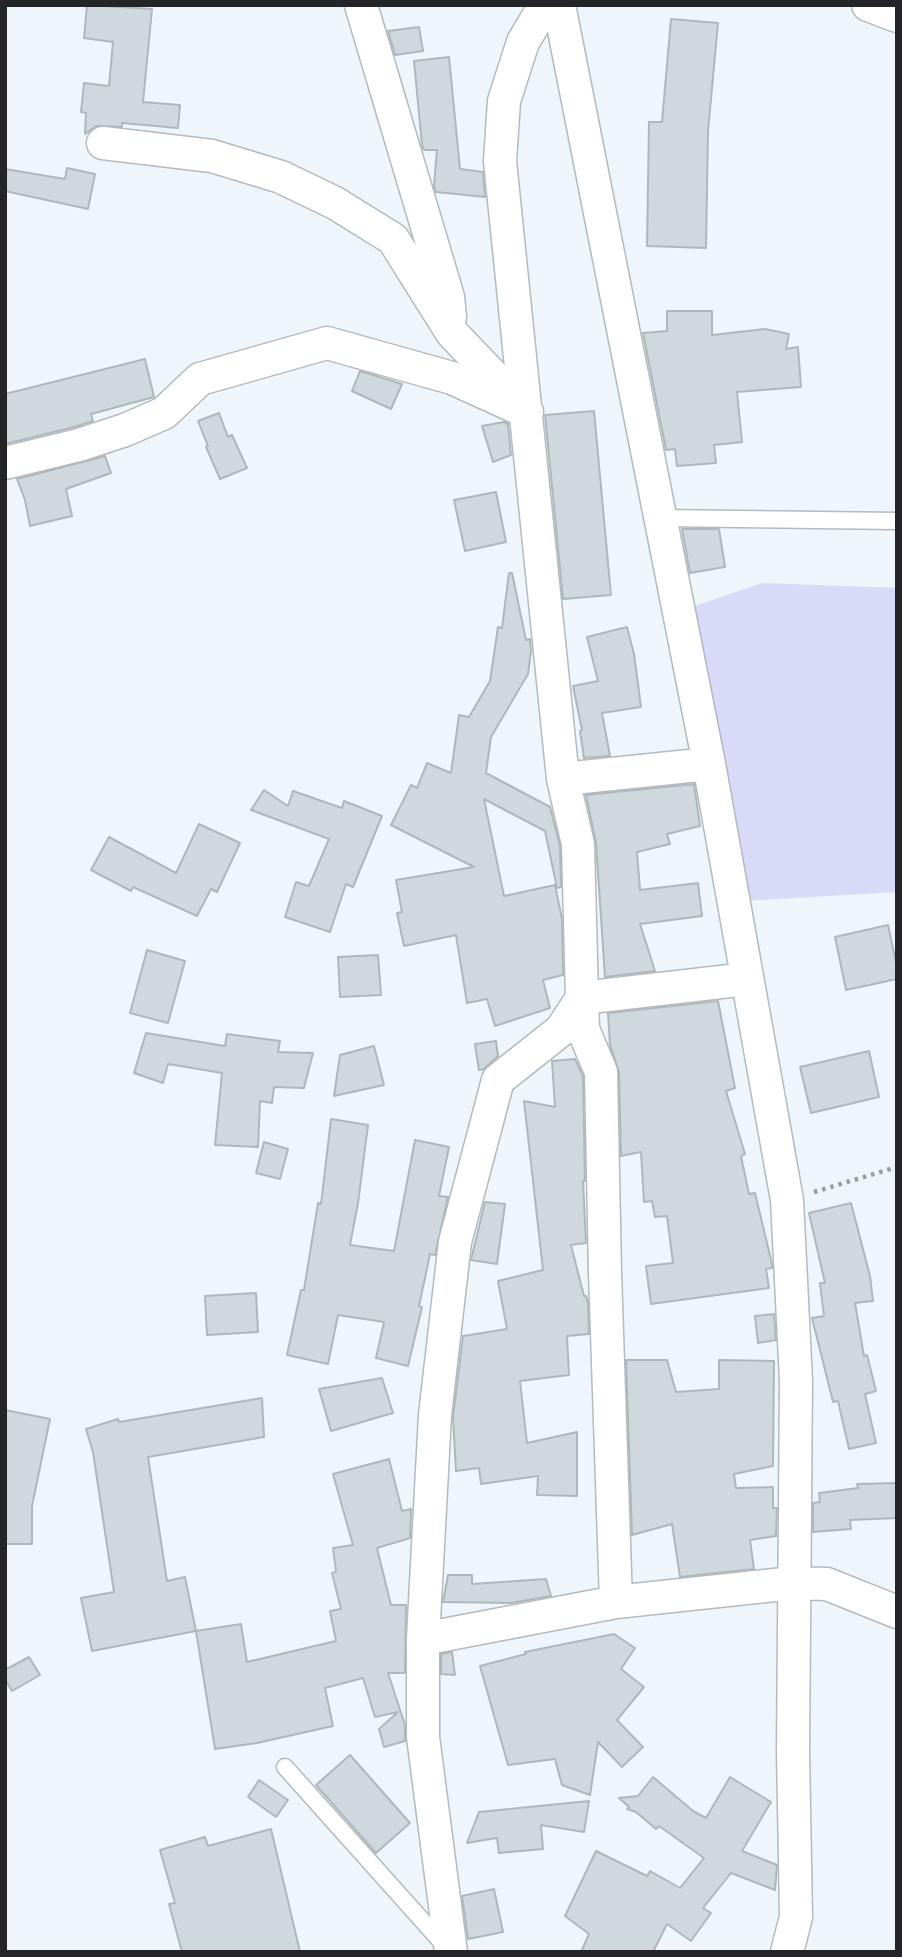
<!DOCTYPE html>
<style>
body{margin:0}
#map{position:relative;width:902px;height:1957px;overflow:hidden;background:#eef5fb;font-family:Commissioner,sans-serif}
canvas{display:block}
.frame{position:absolute;inset:0;border:7px solid #232528;pointer-events:none}
</style>
<div id="map">
<canvas width="902" height="1957"></canvas>
<div class="frame"></div>
</div>
<script>
const c = document.querySelector('canvas').getContext('2d');
c.lineJoin = 'round';
function fillPath(path, color) { c.fillStyle = color; c.fill(path, 'evenodd'); }
function strokePath(path, color, width, dash) { c.strokeStyle = color; c.lineWidth = width; c.lineCap = dash ? 'butt' : 'round'; c.setLineDash(dash || []); c.stroke(path); }
const green = new Path2D(`
 M762 583 897 588V892L742 901 692 607Z`);
const building = new Path2D(`
 M87 5 152 9 143 102 180 105 178 128 122 123V127L96 126 85 134 86 113 81 112 84 83 109 86 113 42 84 38Z
 M671 19 718 23 708 131 706 248 647 246 649 122H662Z
 M419 27 423 51 395 55 388 31Z
 M449 57 460 169 483 172 485 197 436 192 434 186 437 150H424L422 145 414 61Z
 M67 168 95 174 88 209 5 191V169L65 179Z
 M667 311H712V335L765 329 789 334 786 349 798 347 801 387 737 392 742 442 714 445 716 463 677 466 675 449 666 450 643 333 667 331Z
 M145 359 154 397 91 414 93 421 74 427 5 444V394Z
 M360 371 402 384 391 409 352 391Z
 M594 411 611 595 563 599 545 415Z
 M219 413 228 437 232 435 247 468 220 479 206 447 208 446 198 421Z
 M504 422 508 424 511 455 493 462 482 426Z
 M105 456 111 473 66 489 72 516 30 526 25 500 17 479Z
 M496 492 506 542 465 551 454 500Z
 M682 529H719L725 567 690 573Z
 M509 573H512L526 640 530 639 531 651 528 674 491 737 486 773 550 807 560 846 561 887 557 888 545 831 484 799 504 896 555 885 562 919 563 975 543 980 550 1008 495 1026 487 999 467 1003 456 935 404 946 397 913 402 912 396 880 474 867 391 825 411 785 417 788 427 763 451 773 459 715 469 717 490 681 498 627 502 628Z
 M627 627 634 654 641 707 602 713 610 756 584 758 580 731 582 730 573 686 598 681 587 637Z
 M694 784 700 826 667 834 670 844 637 852 640 890 698 883 702 916 640 924 655 971 605 977 596 843 586 795Z
 M264 790 288 806 293 791 342 808 344 801 382 816 353 887 346 884 330 932 285 917 296 882 309 886 329 839 251 810Z
 M199 824 240 843 217 892 211 889 197 916 133 887 131 891 91 870 109 837 176 873Z
 M888 925 897 967V979L846 990 835 937Z
 M147 950 185 961 168 1023 130 1013Z
 M378 955 381 995 340 997 338 957Z
 M718 1001 735 1088 726 1091 745 1154 741 1156 749 1194 755 1193 772 1264V1268L766 1269 769 1288 651 1304 646 1266 673 1263 667 1216 655 1217 652 1201 644 1202 641 1152 621 1156 619 1072 610 1045 608 1013Z
 M146 1033 225 1046 227 1034 280 1041 278 1052 313 1053 304 1088 274 1087 272 1103 260 1101 258 1147 215 1145 222 1073 168 1064 163 1083 134 1073Z
 M496 1041 498 1056 484 1069 479 1070 475 1044Z
 M374 1046 384 1085 334 1096 340 1055Z
 M869 1051 879 1097 811 1113 800 1067Z
 M575 1059 583 1076 585 1181H583L586 1243 571 1245 584 1296H586L588 1302 589 1334 567 1336 569 1375 520 1381 527 1443 577 1432V1496L537 1495 538 1476 481 1484 479 1468 456 1471 453 1417 463 1336 507 1329 498 1281 543 1270 524 1101 555 1107 552 1061Z
 M331 1119 368 1125 358 1203 350 1245 394 1251 415 1140 449 1147 439 1196 448 1197 435 1255 430 1254 419 1306 422 1307 408 1366 376 1358 384 1322 338 1315 328 1364 287 1355 301 1290H304L318 1203 321 1204Z
 M264 1142 288 1149 280 1179 256 1173Z
 M485 1202 505 1204 497 1264 471 1260Z
 M851 1203 870 1276 873 1301 855 1303 864 1356 867 1355 876 1391 865 1394 876 1443 849 1449 838 1401 833 1402 812 1318 824 1316 820 1283H825L809 1213Z
 M256 1293 258 1332 207 1335 205 1296Z
 M774 1314 776 1340 758 1343 755 1316Z
 M626 1360H667L676 1392 719 1389V1360L774 1361 773 1466 734 1474 736 1488 773 1487V1508H777L776 1536 750 1540 754 1569 680 1577 672 1524 632 1535Z
 M382 1378 393 1413 331 1431 319 1389Z
 M262 1398 264 1437 148 1457 167 1581 185 1577 196 1631 92 1651 81 1598 114 1592 93 1452 86 1429 118 1419 119 1422Z
 M5 1410 50 1419 32 1506V1544H5Z
 M389 1459 402 1511 411 1509V1512L410 1538 377 1548 391 1605H406L405 1673H388L405 1725V1741L384 1747 379 1729 398 1712 375 1717 363 1678 325 1688 333 1726 257 1743 215 1749 196 1631 241 1624 247 1662 336 1641 330 1611 341 1609 332 1573 336 1572 333 1548 353 1545 333 1474Z
 M897 1483V1518L850 1520 851 1529 813 1532V1503L820 1502 819 1493 858 1488 857 1484Z
 M448 1575H472V1584L546 1579 551 1596 511 1603 443 1602Z
 M614 1634 635 1648 621 1669 644 1687 617 1720 643 1747 622 1767 598 1742 590 1795 562 1785 555 1759 508 1765 480 1666 526 1654 525 1652Z
 M452 1652 455 1675 441 1674V1654Z
 M29 1657 40 1675 12 1691 5 1679V1670Z
 M350 1755 410 1823 376 1853 316 1785Z
 M653 1777 693 1811 706 1818 730 1777 771 1802 742 1851 777 1865 775 1890 731 1873 703 1908 711 1913 691 1941 667 1924 653 1952H581L589 1934 565 1916 596 1851 647 1876 650 1871 680 1888 704 1858 659 1826 656 1829 636 1812 627 1809 629 1807 619 1798 638 1796Z
 M259 1780 288 1800 276 1817 248 1797Z
 M589 1801 584 1832 541 1825 543 1849 499 1853 497 1838 467 1843 479 1812Z
 M271 1829 300 1952H182L169 1904 175 1903 160 1850 205 1837 208 1846Z
 M494 1889 503 1932 468 1939 462 1896Z`);
const path = new Path2D(`
 M814 1192 897 1167`);
const lane = new Path2D(`
 M660 518 897 521
 M285 1767 446 1947`);
const street = new Path2D(`
 M361 5 448 297 450 317
 M559 5 709 764 787 1200 796 1381 793 1752 796 1917 787 1952
 M868 5 897 16
 M103 143 212 156 281 177 335 203 393 239 452 333 518 402
 M5 463 79 445 125 430 164 413 200 379 327 343 452 378 527 412
 M563 779 709 764
 M616 1602 793 1583 827 1584 897 1612
 M423 1639 616 1602 605 1273 601 1072 583 1029 582 998 747 979
 M451 1952 423 1737V1639L435 1415 455 1242 498 1080 561 1030 582 998 578 844 563 779 500 161 504 101 523 42 545 5`);
fillPath(green, '#d9daf7');
fillPath(building, '#cfd8dc');
strokePath(building, '#aeb7bb', 2);
strokePath(lane, '#b3bac0', 19);
strokePath(street, '#b3bac0', 35);
strokePath(path, '#989da1', 4.5, [3.5, 5]);
strokePath(lane, '#fff', 16);
strokePath(street, '#fff', 32);
</script>
